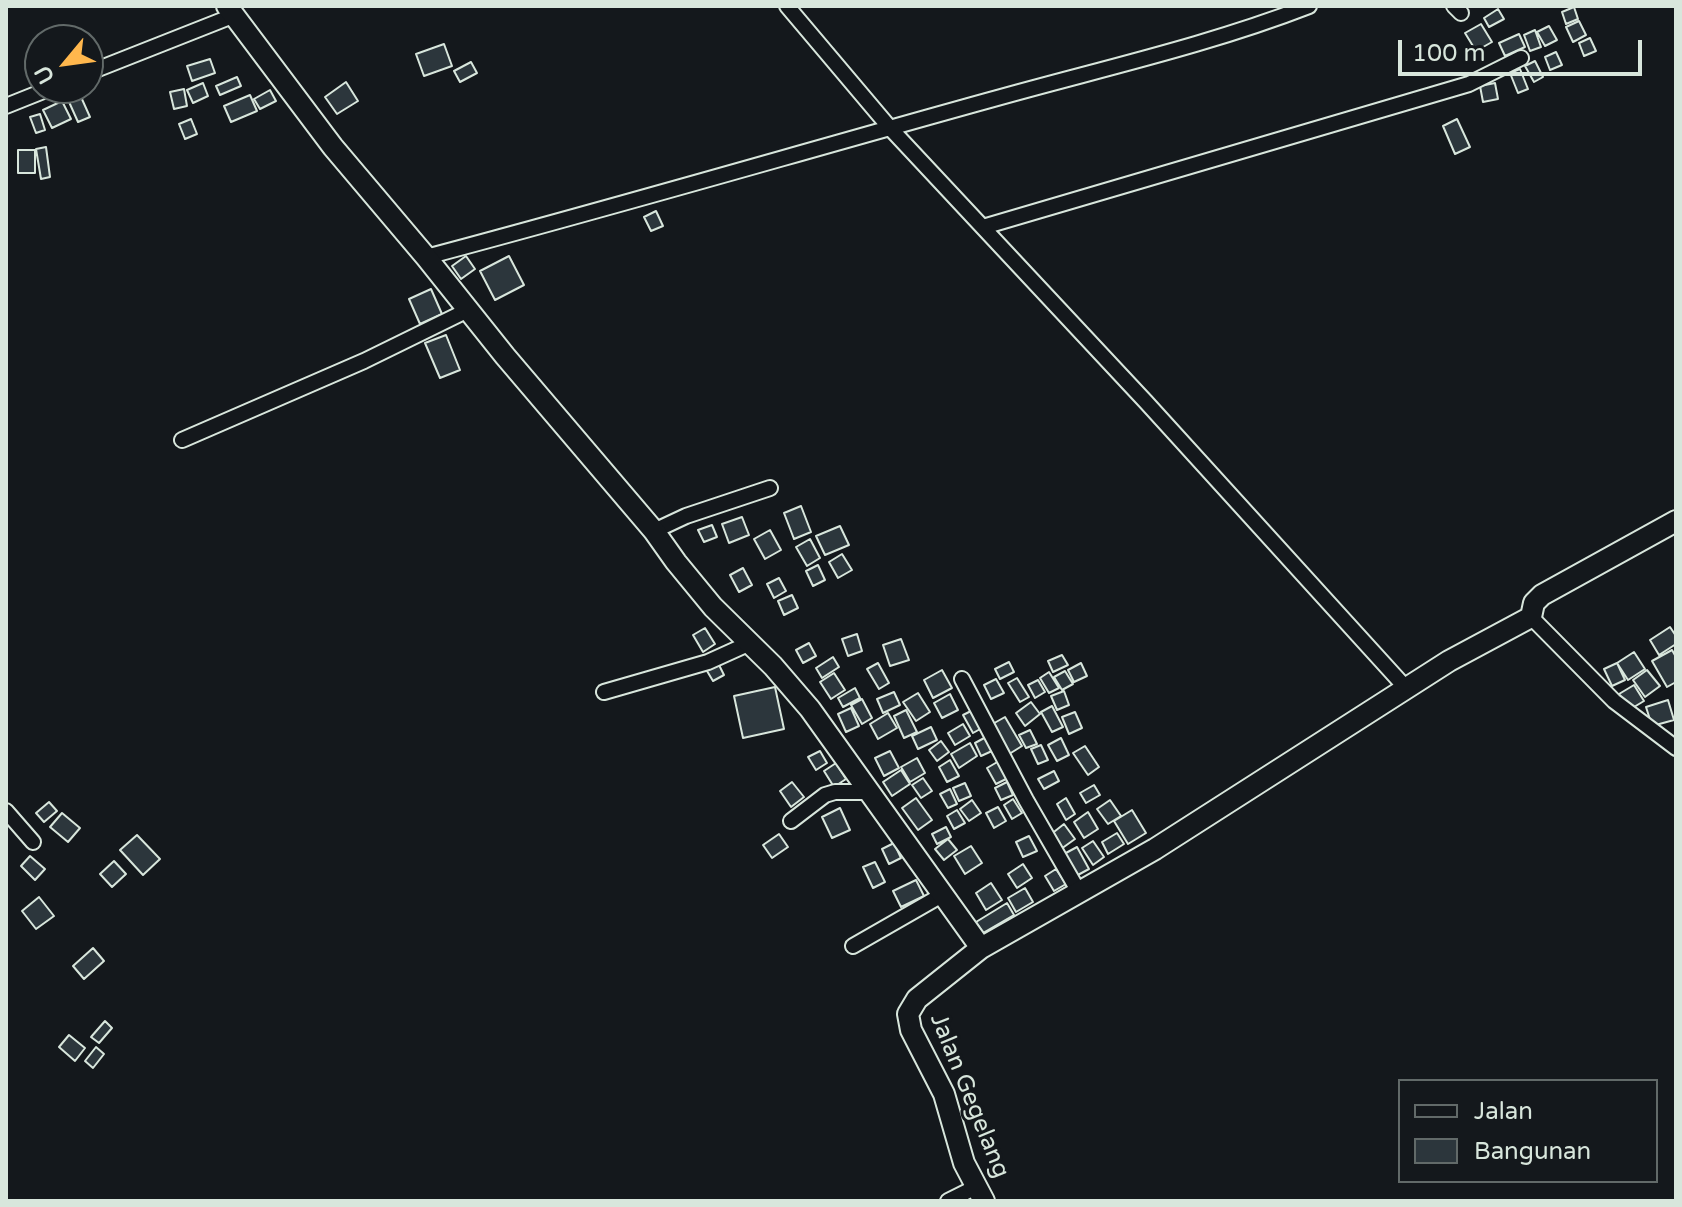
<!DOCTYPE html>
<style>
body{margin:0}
#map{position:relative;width:1682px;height:1207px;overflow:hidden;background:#14181c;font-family:"Varela Round",sans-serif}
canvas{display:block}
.frame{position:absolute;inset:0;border:8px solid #d8e6dc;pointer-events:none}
.legend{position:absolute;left:1398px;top:1079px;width:260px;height:104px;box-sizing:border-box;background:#14181c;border:2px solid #626a69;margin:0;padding:10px 14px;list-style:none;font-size:24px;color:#d8e6dc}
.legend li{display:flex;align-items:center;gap:16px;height:40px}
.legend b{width:40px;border:2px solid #626a69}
.north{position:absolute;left:24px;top:24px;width:80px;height:80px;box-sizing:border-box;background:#14181c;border:2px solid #626a69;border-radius:50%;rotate:241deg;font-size:22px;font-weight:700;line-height:32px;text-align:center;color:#d8e6dc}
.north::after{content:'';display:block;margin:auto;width:28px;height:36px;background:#ffb74d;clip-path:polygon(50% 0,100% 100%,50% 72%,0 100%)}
.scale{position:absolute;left:1398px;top:40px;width:244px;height:36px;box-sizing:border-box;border:4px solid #d8e6dc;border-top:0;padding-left:10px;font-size:24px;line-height:28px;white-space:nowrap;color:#d8e6dc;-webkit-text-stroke:6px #14181c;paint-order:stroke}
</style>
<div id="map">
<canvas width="1682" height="1207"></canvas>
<div class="frame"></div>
<ul class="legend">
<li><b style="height:10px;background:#14181c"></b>Jalan</li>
<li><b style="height:22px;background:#2c363c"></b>Bangunan</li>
</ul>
<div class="north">U</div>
<div class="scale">100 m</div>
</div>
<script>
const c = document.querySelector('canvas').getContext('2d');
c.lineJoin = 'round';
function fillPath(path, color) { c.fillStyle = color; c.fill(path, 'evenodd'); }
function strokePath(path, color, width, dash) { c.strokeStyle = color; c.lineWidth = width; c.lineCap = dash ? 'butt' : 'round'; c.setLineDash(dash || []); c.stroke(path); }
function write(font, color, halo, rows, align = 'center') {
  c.font = font + ' "Varela Round",sans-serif'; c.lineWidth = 6; c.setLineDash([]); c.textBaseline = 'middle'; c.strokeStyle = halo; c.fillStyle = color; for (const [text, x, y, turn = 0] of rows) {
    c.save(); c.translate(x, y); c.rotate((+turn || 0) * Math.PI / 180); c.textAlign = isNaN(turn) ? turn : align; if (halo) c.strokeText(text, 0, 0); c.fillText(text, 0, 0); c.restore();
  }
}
const building = new Path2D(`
 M1574 7 1578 19 1566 24 1562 12Z
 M1498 9 1504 19 1489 27 1484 18Z
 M1579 21 1586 35 1573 42 1566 27Z
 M1481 24 1492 42 1476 51 1465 33Z
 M1549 26 1557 40 1545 46 1537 32Z
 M1535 30 1541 47 1530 51 1524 35Z
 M1519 34 1525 47 1505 56 1499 43Z
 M1590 38 1596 51 1584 56 1579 43Z
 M444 44 452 66 424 76 416 54Z
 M1556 52 1562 65 1550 70 1545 57Z
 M210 59 215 73 192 81 187 66Z
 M1535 61 1543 77 1534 82 1525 66Z
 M471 62 477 73 460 82 454 71Z
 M1520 69 1528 89 1518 93 1510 73Z
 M237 77 241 86 220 95 216 86Z
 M346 82 358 101 337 114 325 97Z
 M203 83 208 96 193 103 187 90Z
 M1495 83 1498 99 1483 102 1480 86Z
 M77 88 90 117 78 122 65 93Z
 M184 89 187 106 174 109 170 92Z
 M270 90 276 101 260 109 254 99Z
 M250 95 257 111 231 122 224 106Z
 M62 101 71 119 52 128 43 110Z
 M40 114 45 130 36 133 30 117Z
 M191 119 197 134 185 139 179 124Z
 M1457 119 1470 147 1455 154 1443 126Z
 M46 147 50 177 41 179 36 149Z
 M18 150H35V173H18Z
 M656 211 663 226 651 231 644 217Z
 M466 256 475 269 461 279 452 266Z
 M509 256 524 285 495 300 480 271Z
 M431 289 442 314 420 324 409 299Z
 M446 335 460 370 440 378 425 343Z
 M801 506 811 532 794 539 784 513Z
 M742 517 749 535 729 543 722 524Z
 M712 525 717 537 704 542 698 530Z
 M840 526 849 545 825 555 816 536Z
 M770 530 781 550 765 559 754 539Z
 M810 539 820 558 807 566 796 547Z
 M842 554 852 570 838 578 829 562Z
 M818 565 825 580 813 586 806 571Z
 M743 568 752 585 739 592 730 575Z
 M779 578 786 591 774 598 767 584Z
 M792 595 798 608 784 615 778 601Z
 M1670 627 1676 636V644L1659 655 1650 640Z
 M705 628 715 644 703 652 693 635Z
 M857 634 862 651 848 656 842 639Z
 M901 639 909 660 890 666 883 645Z
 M809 643 816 656 803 663 796 650Z
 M1672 650 1676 657V682L1667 687 1652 661Z
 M1634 652 1645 669 1628 680 1617 663Z
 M1062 655 1068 665 1053 672 1048 661Z
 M833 657 839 667 822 678 816 668Z
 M716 659 724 675 713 681 704 666Z
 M1009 662 1014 672 1000 679 995 669Z
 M878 663 889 683 879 689 867 669Z
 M1081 663 1087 676 1074 682 1068 670Z
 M1617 663 1625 680 1612 686 1604 669Z
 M942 670 952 688 933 698 924 680Z
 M1647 670 1660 686 1645 697 1633 680Z
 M1065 671 1073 684 1062 690 1054 677Z
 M1049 672 1059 688 1049 693 1040 678Z
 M834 673 845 690 831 699 820 682Z
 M1017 678 1029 697 1020 702 1008 683Z
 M996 679 1004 693 991 699 984 685Z
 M1038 680 1045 692 1035 698 1028 685Z
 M1634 685 1644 701 1629 710 1619 694Z
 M775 687 784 729 743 738 734 696Z
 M855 688 860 698 843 707 838 698Z
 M1064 691 1069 705 1057 710 1051 696Z
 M894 692 900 705 883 713 877 699Z
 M918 693 930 712 916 721 903 702Z
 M950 694 958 710 942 718 934 703Z
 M862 699 872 718 862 724 851 705Z
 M1668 700 1674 720 1652 726 1646 707Z
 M1031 702 1040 714 1025 726 1016 713Z
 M1052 706 1063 727 1052 732 1041 712Z
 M851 708 859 726 846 732 838 714Z
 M906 710 917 732 904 738 894 716Z
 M973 710 982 728 973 733 963 715Z
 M1075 712 1082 728 1069 734 1062 717Z
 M888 713 897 728 878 739 870 724Z
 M1005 717 1022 746 1006 756 989 726Z
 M963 724 970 736 955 745 948 733Z
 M931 727 937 740 918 749 912 736Z
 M1030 730 1037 744 1026 748 1019 735Z
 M986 737 992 751 981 756 975 743Z
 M1061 738 1069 755 1057 761 1048 745Z
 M941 741 949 752 937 761 929 750Z
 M970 743 977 756 959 768 951 754Z
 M1041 745 1048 760 1038 764 1031 749Z
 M1085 746 1099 767 1088 775 1073 753Z
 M820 751 827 763 816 770 808 757Z
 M890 751 899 768 884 776 875 758Z
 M917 758 925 773 910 782 901 767Z
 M950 760 959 776 947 782 939 767Z
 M999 761 1008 778 996 784 987 768Z
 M836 763 846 779 834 787 824 771Z
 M901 770 910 784 892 796 883 782Z
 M1054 771 1059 781 1044 789 1038 779Z
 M923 778 932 791 921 798 912 785Z
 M792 782 804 797 791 807 780 791Z
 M1007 782 1013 795 1001 800 995 788Z
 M965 783 971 796 959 801 953 788Z
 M1094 785 1100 795 1086 803 1080 793Z
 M950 789 957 804 948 808 940 794Z
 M916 798 932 820 918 830 902 808Z
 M1066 798 1075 814 1066 820 1057 804Z
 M1013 799 1022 813 1012 819 1004 805Z
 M972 800 981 813 969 821 960 809Z
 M1110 800 1121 816 1108 824 1097 809Z
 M49 802 57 811 44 822 36 813Z
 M998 807 1006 821 994 828 986 813Z
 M840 808 850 830 832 838 822 817Z
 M957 810 965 823 954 829 947 816Z
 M1132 810 1146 833 1128 844 1114 821Z
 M1088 812 1098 829 1084 838 1074 822Z
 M62 813 80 828 68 842 50 827Z
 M1064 824 1075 839 1061 849 1050 835Z
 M946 827 951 837 937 844 932 834Z
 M1117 833 1124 844 1108 854 1102 842Z
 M779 834 788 847 772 858 763 845Z
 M137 835 160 859 143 875 120 850Z
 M1029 836 1037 851 1023 857 1016 842Z
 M948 839 957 850 944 860 935 849Z
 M1093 841 1104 857 1093 865 1082 848Z
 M894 843 901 858 889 864 882 849Z
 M971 846 982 863 965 874 954 856Z
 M1077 847 1089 869 1076 876 1064 854Z
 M30 856 45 869 35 880 21 866Z
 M114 861 126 874 112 887 100 874Z
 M875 862 885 882 873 888 863 867Z
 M1023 864 1032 878 1017 888 1008 874Z
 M1056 869 1066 884 1054 891 1045 876Z
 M916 880 924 896 901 907 893 891Z
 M991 883 1002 900 986 910 976 893Z
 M1025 888 1033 902 1016 912 1008 898Z
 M39 897 54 916 36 929 22 911Z
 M1007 903 1014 915 983 933 976 922Z
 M93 948 104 961 84 979 73 966Z
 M105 1021 112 1028 99 1043 91 1037Z
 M69 1035 85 1048 75 1061 59 1047Z
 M96 1047 104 1054 93 1068 85 1061Z`);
const street = new Path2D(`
 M787 6 890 128 1146 402 1406 688
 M1454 6 1461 13
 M88 73 235 15
 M6 106 51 88
 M983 227 1469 84 1521 58
 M426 257C615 207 802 152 990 100 1096 70 1206 46 1309 6
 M182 440 364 361 468 310
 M654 531 686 516 770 488
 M1531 617 1614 701 1676 748
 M962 679 1026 800 1079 892
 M604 692 708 662 750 643
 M6 811 33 842
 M791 821 825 795 835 792H869
 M853 946 942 895
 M948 1201 976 1187`);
const secondary = new Path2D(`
 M227 6 333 147 426 257 505 356 654 531 676 562 713 607 773 666 810 709 981 948
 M984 1201 964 1163 944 1094 911 1030 908 1014 917 999 981 948 1155 849 1449 661 1531 617 1534 603 1542 595 1676 521`);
const streetNames = [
 ["Jalan Gegelang",969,1096,68]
];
fillPath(building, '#2c363c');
strokePath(building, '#d8e6dc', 2);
strokePath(street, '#d8e6dc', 18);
strokePath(secondary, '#d8e6dc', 24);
strokePath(street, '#14181c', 14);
strokePath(secondary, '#14181c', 20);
write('24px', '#d8e6dc', '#14181c', streetNames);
</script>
